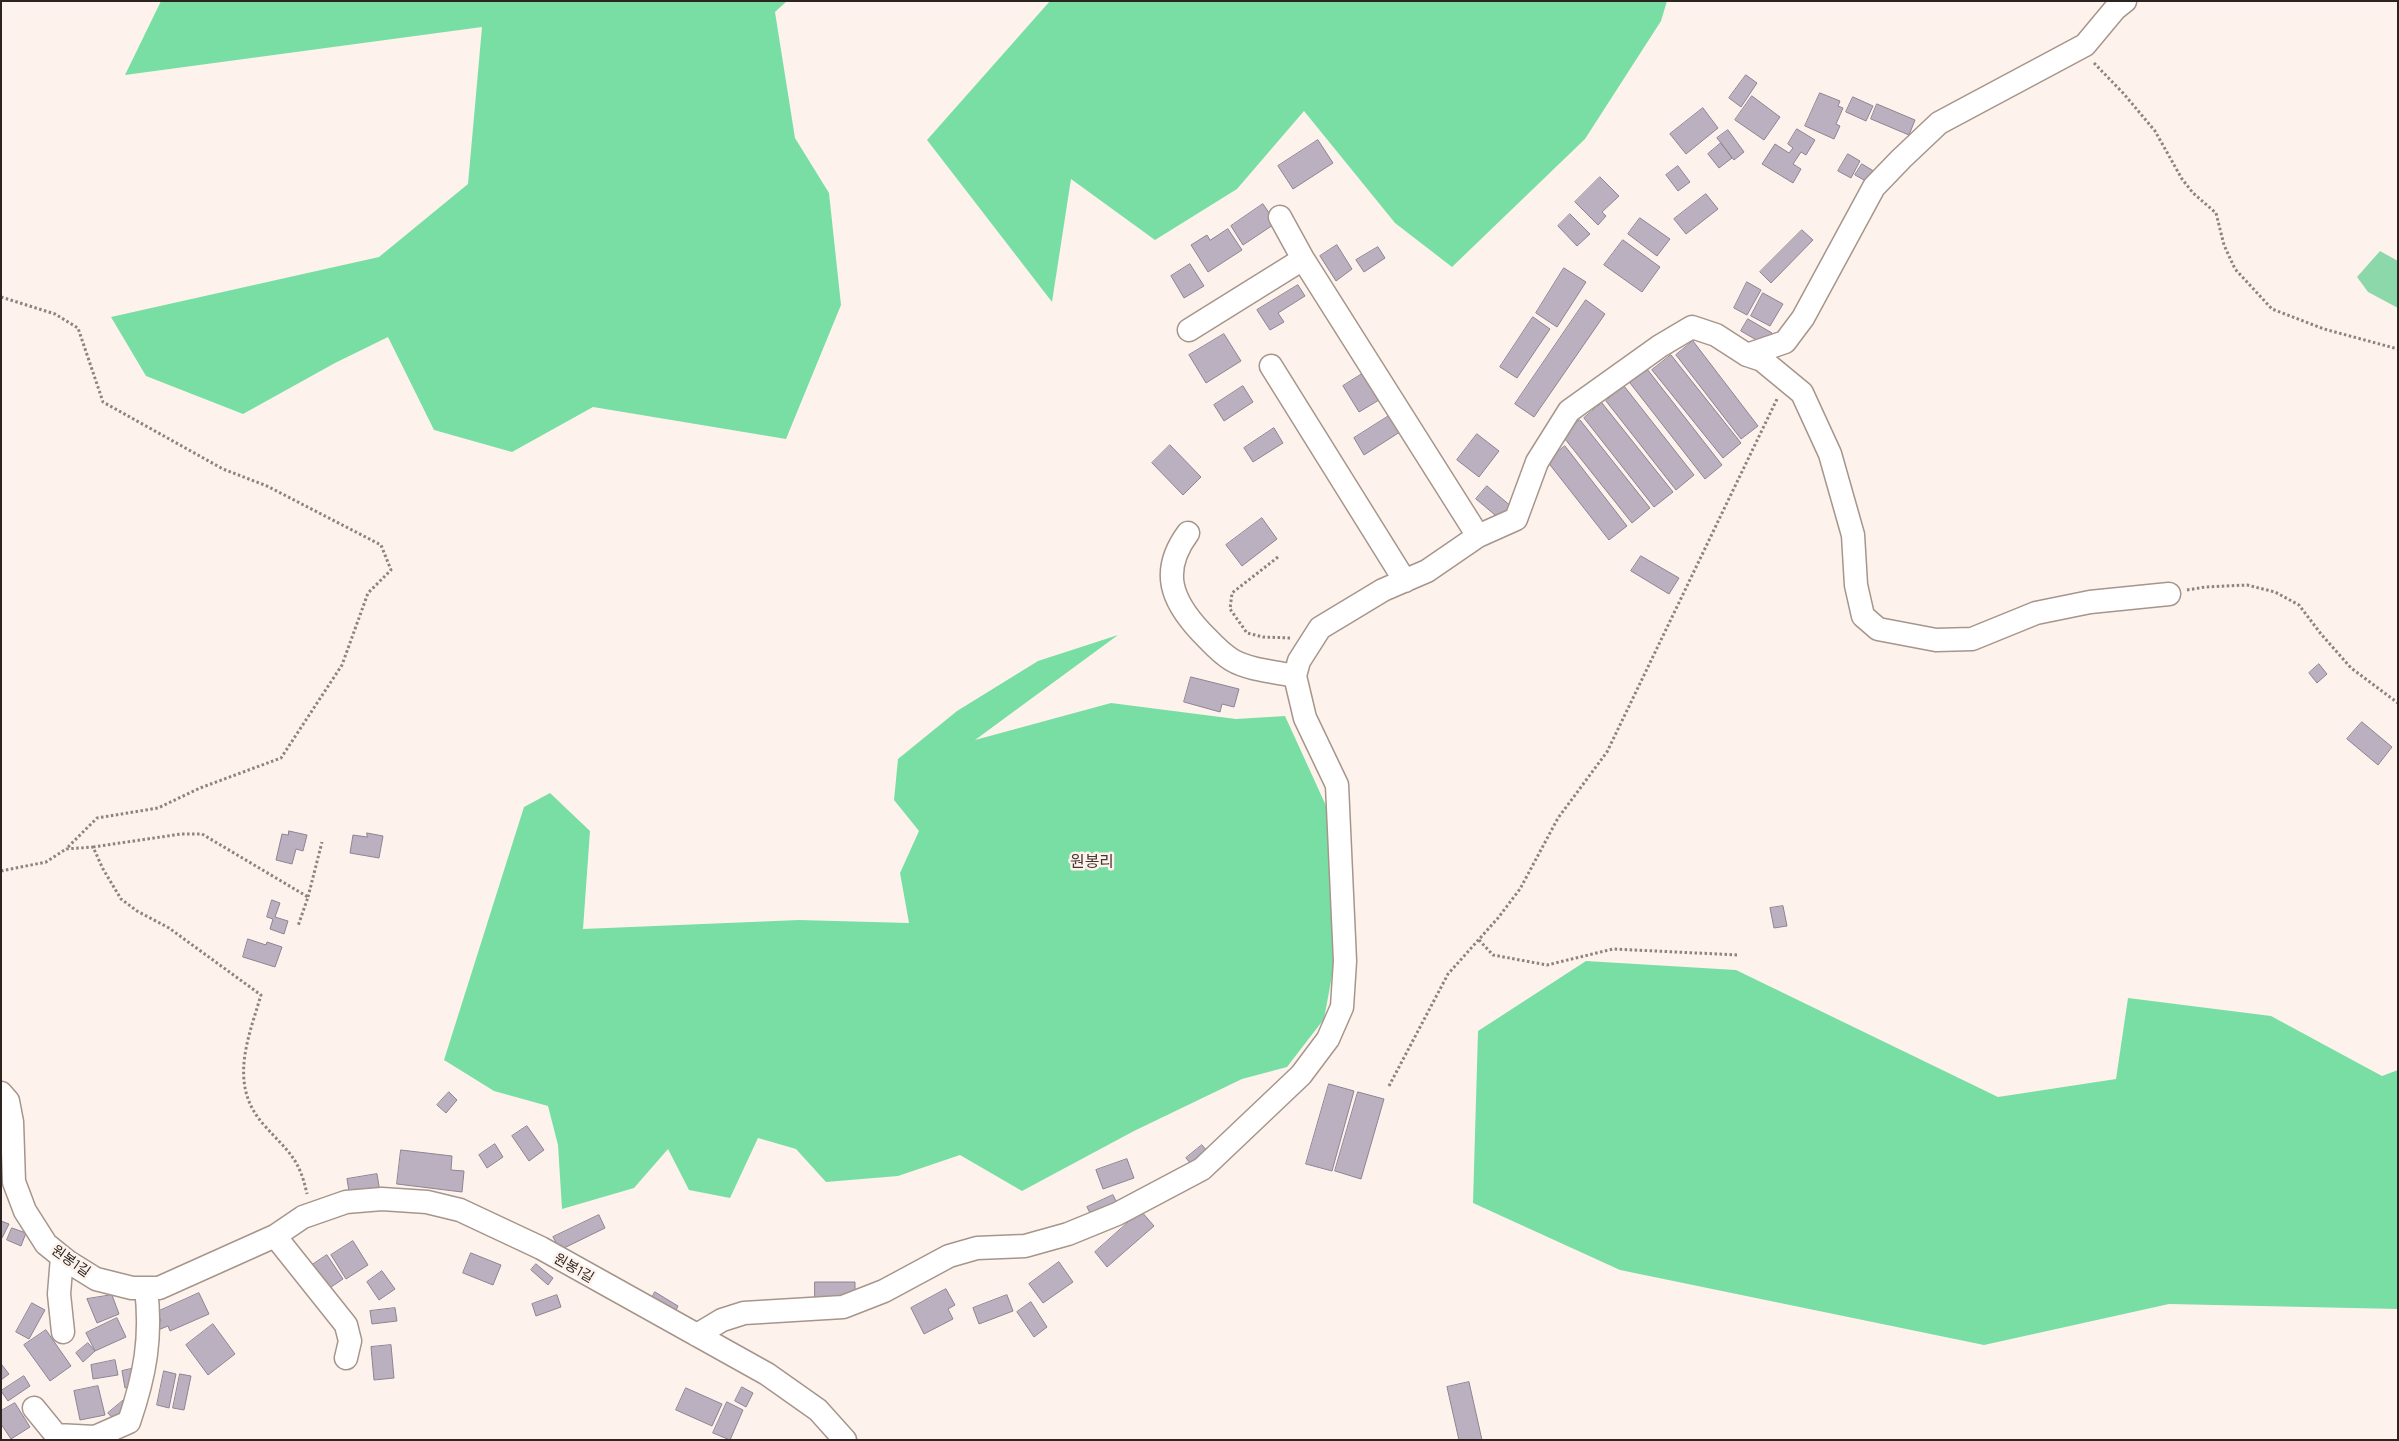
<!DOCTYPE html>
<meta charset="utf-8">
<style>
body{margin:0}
#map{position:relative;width:2399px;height:1441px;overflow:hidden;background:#fef3ec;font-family:Barlow,sans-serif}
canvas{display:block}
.frame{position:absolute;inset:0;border:2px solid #2b2420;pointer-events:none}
</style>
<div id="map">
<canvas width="2399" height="1441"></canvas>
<div class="frame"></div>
</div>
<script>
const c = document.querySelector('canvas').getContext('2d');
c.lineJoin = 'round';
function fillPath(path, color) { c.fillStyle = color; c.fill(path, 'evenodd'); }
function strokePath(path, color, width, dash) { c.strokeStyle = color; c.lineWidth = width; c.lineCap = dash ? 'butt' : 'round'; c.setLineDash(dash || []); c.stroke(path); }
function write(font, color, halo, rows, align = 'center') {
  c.font = font + ' Barlow,"Noto Sans KR",sans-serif'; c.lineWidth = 5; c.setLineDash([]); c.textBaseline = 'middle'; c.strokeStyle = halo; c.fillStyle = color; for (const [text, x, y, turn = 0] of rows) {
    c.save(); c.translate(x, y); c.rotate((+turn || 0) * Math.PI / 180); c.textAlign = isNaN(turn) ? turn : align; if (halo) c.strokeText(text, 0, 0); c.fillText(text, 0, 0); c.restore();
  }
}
const green = new Path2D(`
 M2380 251 2398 261V308L2368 292 2357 277Z`);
const forest = new Path2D(`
 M161 1H787L775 12 795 138 829 193 841 305 786 439 593 407 512 452 434 430 388 337 335 363 243 414 146 376 111 317 379 257 468 184 482 27 125 75Z
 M1050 1H1667L1661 21 1585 139 1452 267 1395 223 1304 111 1237 189 1155 240 1071 179 1052 302 927 140Z
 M1118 635 975 740 1111 703 1236 719 1285 716 1328 810 1334 965 1324 1019 1287 1067 1242 1079 1134 1131 1022 1191 960 1155 898 1176 826 1182 796 1149 758 1138 730 1198 689 1190 668 1149 634 1188 562 1209 558 1145 548 1106 494 1091 444 1060 524 807 550 793 590 831 583 929 799 920 909 923 900 873 919 831 894 800 898 759 957 711 1038 661Z
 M1586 961 1736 970 1998 1097 2116 1079 2128 998 2271 1016 2382 1076 2398 1070V1309L2169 1304 1984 1345 1620 1270 1473 1203 1478 1031Z`);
const building = new Path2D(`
 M1746 75 1757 83 1741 107 1729 98Z
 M1820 93 1840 101 1838 106 1843 108 1836 124 1840 126 1834 139 1805 126Z
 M1752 96 1780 117 1764 140 1735 120Z
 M1853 97 1873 106 1866 121 1846 112Z
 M1877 104 1915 120 1909 135 1871 119Z
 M1703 108 1718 128 1686 154 1670 134Z
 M1797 129 1815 140 1806 155 1801 152 1793 164 1801 169 1793 183 1762 164 1775 144 1789 153 1793 148 1788 144Z
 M1728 130 1744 152 1734 160 1717 138Z
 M1318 140 1333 163 1293 189 1278 166Z
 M1721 143 1732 158 1719 168 1708 154Z
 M1848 154 1860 161 1851 178 1838 171Z
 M1862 164 1877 173 1871 184 1855 175Z
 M1678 166 1690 182 1678 191 1666 175Z
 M1600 177 1619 196 1602 212 1606 216 1598 225 1575 202Z
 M1706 194 1718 209 1686 234 1674 219Z
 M1263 204 1276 223 1243 245 1231 226Z
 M1570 214 1590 234 1577 246 1558 226Z
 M1640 218 1670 239 1657 256 1628 234Z
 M1228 229 1242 250 1208 272 1191 245 1207 235 1210 240Z
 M1802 230 1813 240 1771 283 1760 272Z
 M1623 240 1660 267 1642 292 1604 265Z
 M1337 245 1352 269 1336 281 1320 256Z
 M1378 247 1385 258 1364 272 1356 260Z
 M1190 264 1204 286 1184 298 1171 276Z
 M1564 268 1586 282 1557 327 1536 313Z
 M1747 282 1761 290 1747 315 1734 308Z
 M1298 285 1305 296 1278 313 1284 322 1270 330 1257 310Z
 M1763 293 1783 304 1770 326 1751 316Z
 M1586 300 1605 314 1534 417 1515 404Z
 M1533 317 1550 329 1517 378 1500 367Z
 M1748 319 1772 333 1765 345 1741 331Z
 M1224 334 1241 361 1206 383 1189 355Z
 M1693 341 1758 426 1741 439 1676 355Z
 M1671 355 1741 443 1723 458 1652 370Z
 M1647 369 1722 465 1705 479 1630 383Z
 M1362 374 1379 400 1359 412 1343 386Z
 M1243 386 1253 402 1224 421 1214 405Z
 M1624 386 1694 475 1676 490 1606 401Z
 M1602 403 1673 492 1654 507 1584 418Z
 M1392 414 1403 430 1364 455 1354 438Z
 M1580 420 1650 508 1632 523 1561 434Z
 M1274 428 1283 443 1253 462 1244 448Z
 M1477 434 1499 451 1479 477 1457 460Z
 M1170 445 1201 477 1183 495 1152 463Z
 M1565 446 1627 526 1609 540 1547 461Z
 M1487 486 1512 507 1501 520 1476 499Z
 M1262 518 1277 539 1242 566 1226 545Z
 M1641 556 1679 578 1669 594 1631 571Z
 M2319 664 2327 674 2317 683 2309 673Z
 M1191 677 1239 689 1234 707 1222 704 1220 712 1184 702Z
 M2362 722 2392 747 2378 765 2347 739Z
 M289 831 307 835 303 851 296 849 292 864 276 860 282 834 288 835Z
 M367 833 383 836 379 858 350 853 353 835 367 837Z
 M272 900 280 903 275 917 288 921 284 934 270 929 273 919 267 917Z
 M1783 906 1787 926 1774 928 1770 908Z
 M248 939 266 945 267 942 282 947 275 967 243 957Z
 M1329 1084 1354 1091 1332 1171 1306 1164Z
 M449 1092 457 1100 446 1113 437 1105Z
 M1358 1092 1384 1099 1361 1179 1335 1171Z
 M527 1126 544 1150 529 1161 512 1136Z
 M495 1144 503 1157 487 1168 479 1155Z
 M1202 1145 1208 1152 1192 1165 1186 1158Z
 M401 1150 452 1156 451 1170 464 1171 462 1192 397 1184Z
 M1127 1159 1134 1178 1103 1189 1096 1170Z
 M377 1174 380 1192 350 1197 347 1179Z
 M1113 1195 1118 1205 1092 1217 1087 1207Z
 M1141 1211 1154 1226 1107 1267 1095 1252Z
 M599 1215 605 1228 560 1250 553 1237Z
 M1 1221 9 1224 2 1238 1 1237Z
 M12 1228 26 1233 21 1246 7 1240Z
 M353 1241 368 1265 346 1279 331 1255Z
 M471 1253 501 1265 493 1285 463 1273Z
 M327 1255 343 1279 328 1289 312 1265Z
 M1059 1262 1073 1282 1043 1303 1029 1284Z
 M536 1264 553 1278 548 1285 531 1270Z
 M382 1271 395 1289 379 1300 367 1282Z
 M815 1282H855V1298H815Z
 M946 1289 955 1305 948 1309 953 1319 924 1334 911 1308Z
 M655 1292 678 1306 672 1318 649 1304Z
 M199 1293 209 1314 170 1331 168 1326 158 1330 155 1323 161 1321 157 1312Z
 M112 1295 119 1314 97 1323 87 1299Z
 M557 1295 561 1307 536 1316 532 1304Z
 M1007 1295 1013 1311 979 1324 973 1308Z
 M1031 1302 1047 1327 1034 1337 1017 1312Z
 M32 1303 45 1310 29 1339 16 1332Z
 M395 1308 397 1321 372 1324 370 1311Z
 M117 1318 126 1337 95 1351 86 1333Z
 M213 1324 235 1354 208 1375 186 1345Z
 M46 1330 71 1366 50 1381 24 1345Z
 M88 1343 95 1351 83 1362 76 1353Z
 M391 1345 394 1378 374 1380 371 1347Z
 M115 1360 118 1375 93 1379 91 1365Z
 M2 1365 9 1374 1 1380V1366Z
 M135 1368 139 1386 125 1388 122 1371Z
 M164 1371 176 1374 169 1408 157 1405Z
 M180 1374 191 1376 184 1410 173 1408Z
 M24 1376 30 1386 8 1401 1 1391Z
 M1469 1382 1482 1440H1459L1447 1387Z
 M98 1386 105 1415 80 1420 74 1391Z
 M742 1387 753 1393 746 1407 735 1401Z
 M686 1388 722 1404 712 1426 676 1410Z
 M125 1399 132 1406 115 1421 108 1413Z
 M727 1402 743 1410 730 1440 713 1433Z
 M15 1403 30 1427 11 1439 1 1424V1411Z`);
const path = new Path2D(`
 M2094 63 2124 94 2155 131 2182 179 2193 193 2216 213 2224 245 2235 269 2272 309 2324 329 2398 349
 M1 297 55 314 78 328 103 402 223 469 267 486 381 545 391 570 368 593 342 665 281 758 200 788 158 808 97 818 66 849
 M1278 557 1232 593 1230 609 1247 633 1263 637 1291 638
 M2187 590 2205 587 2247 585 2275 592 2299 605 2321 634 2351 668 2398 703
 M93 847 181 834H202L308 897 298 926
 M1 871 46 862 66 849 93 847 103 869 121 899 137 911 169 928 261 995C248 1039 228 1085 264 1125 288 1152 299 1157 307 1194
 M308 897 322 842
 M1479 940 1493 955 1547 965 1613 949 1739 955
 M1389 1086 1448 974 1498 918 1520 889 1558 818 1607 752 1777 399`);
const minor = new Path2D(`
 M1280 217 1303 259
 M1189 330 1303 259 1478 536
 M1747 355 1785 342 1803 318 1874 187 1901 159 1939 123 2085 45 2115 9 2125 1
 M1271 366 1405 581
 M1188 533C1160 571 1171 600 1201 632 1210 641 1220 653 1232 660 1249 670 1276 672 1295 676
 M1 1093 8 1101 12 1122 14 1182 25 1211 46 1244 67 1261 96 1279 132 1288H159L275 1236 303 1217 346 1202 382 1199 427 1202 460 1210 541 1248 767 1374 818 1410 845 1440
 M275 1236 346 1325 350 1341 346 1358
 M62 1257 59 1294 63 1332
 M697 1335 722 1320 744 1313 843 1307 884 1291 949 1256 977 1248 1025 1246 1068 1234 1117 1214 1202 1169 1301 1075 1328 1039 1342 1007 1345 961 1337 785 1305 718 1295 676 1299 661 1320 628 1383 590 1427 571 1478 536 1516 519 1537 462 1569 411 1660 346 1692 327 1716 335 1747 355 1762 360 1802 393 1830 454 1853 535 1856 585 1863 616 1878 629 1936 640 1972 639 2036 613 2090 602 2169 594
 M34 1408 56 1435 95 1437 129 1422C145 1375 152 1338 146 1288`);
const streetNames = [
 ["원봉1길",71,1261,35],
 ["원봉1길",574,1268,30]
];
const quarterNames = [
 ["원봉리",1092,862]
];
fillPath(green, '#8dd8ab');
fillPath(forest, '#79dea4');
fillPath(building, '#bab0c0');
strokePath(building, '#8d8493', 1);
strokePath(minor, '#a6958b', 25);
strokePath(path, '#8d847e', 3, [2.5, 2.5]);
strokePath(minor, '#fff', 22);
write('14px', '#2b2420', '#fef3ec', streetNames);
write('16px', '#463830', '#fef3ec', quarterNames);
</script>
